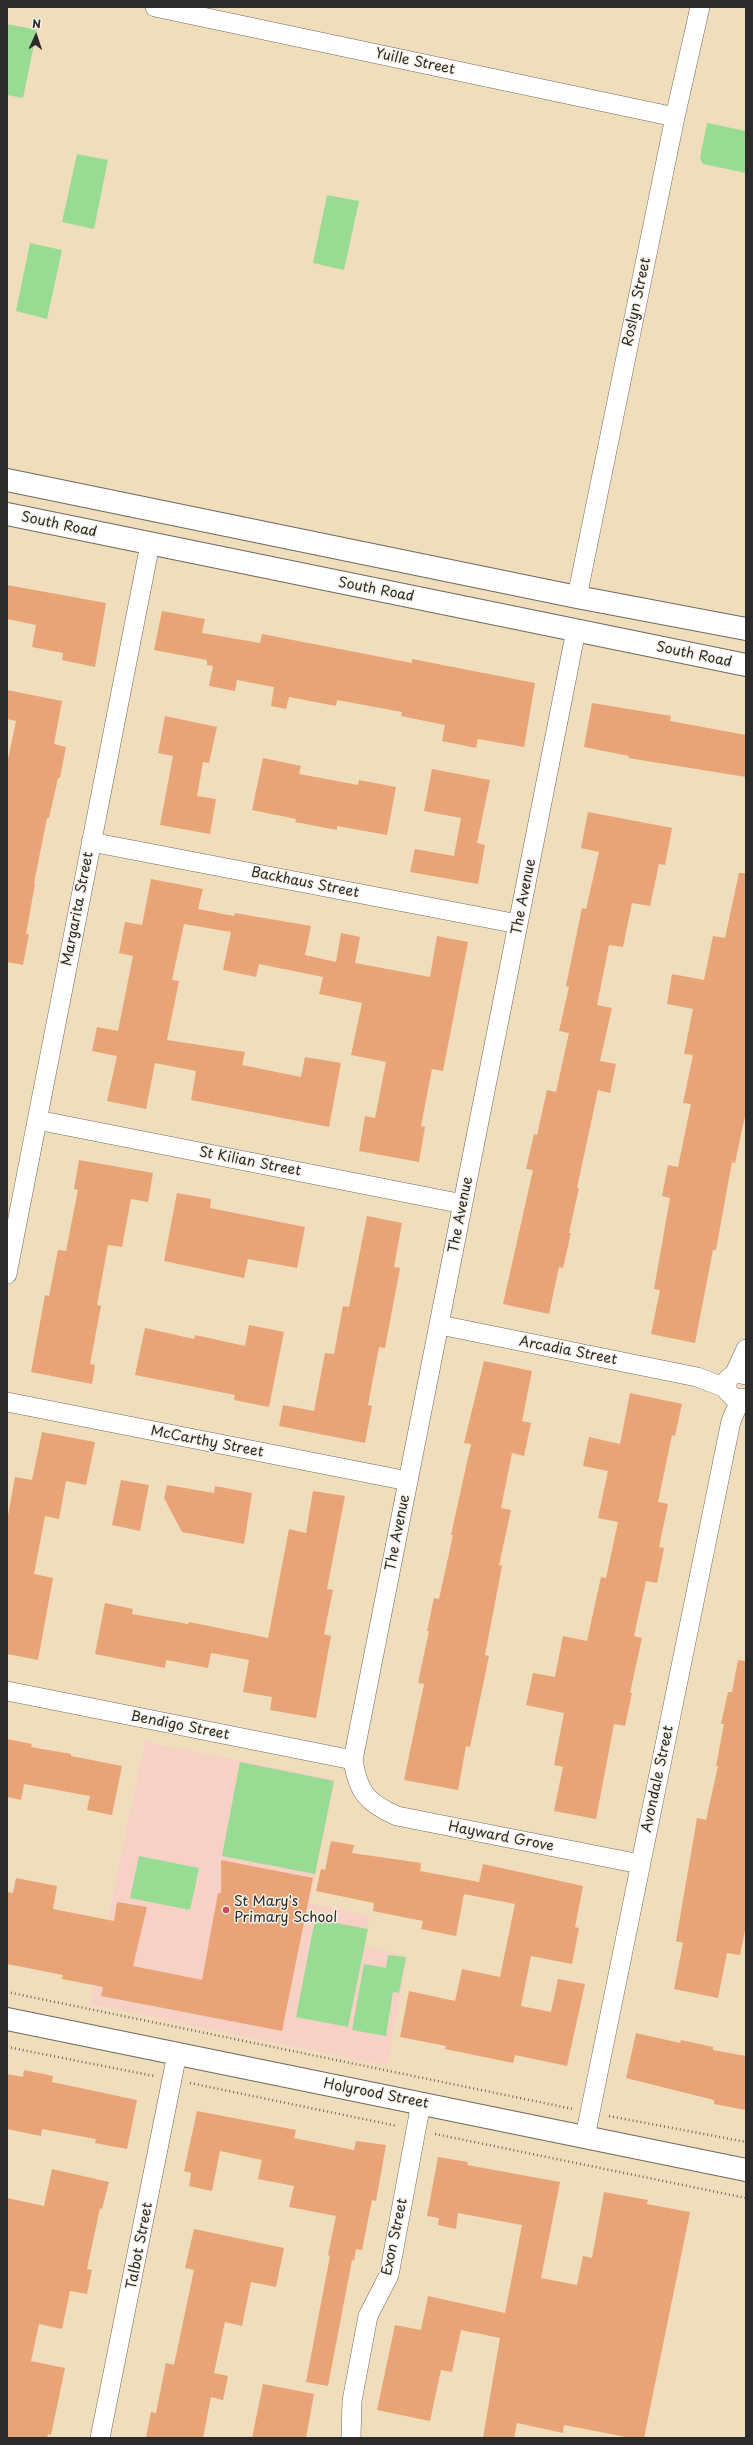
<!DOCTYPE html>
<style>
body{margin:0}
#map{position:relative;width:753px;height:2445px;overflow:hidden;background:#f0ddbc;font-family:"Playpen Sans",sans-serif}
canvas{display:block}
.frame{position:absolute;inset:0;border:8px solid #2b2b2b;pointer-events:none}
.north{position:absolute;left:16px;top:16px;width:40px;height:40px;-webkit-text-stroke:3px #f7f3e8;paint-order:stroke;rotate:3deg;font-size:11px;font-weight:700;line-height:16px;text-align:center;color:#2b2b2b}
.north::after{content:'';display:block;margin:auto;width:14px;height:18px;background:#2b2b2b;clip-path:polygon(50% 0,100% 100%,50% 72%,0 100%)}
</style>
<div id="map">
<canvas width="753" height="2445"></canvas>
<div class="frame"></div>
<div class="north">N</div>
</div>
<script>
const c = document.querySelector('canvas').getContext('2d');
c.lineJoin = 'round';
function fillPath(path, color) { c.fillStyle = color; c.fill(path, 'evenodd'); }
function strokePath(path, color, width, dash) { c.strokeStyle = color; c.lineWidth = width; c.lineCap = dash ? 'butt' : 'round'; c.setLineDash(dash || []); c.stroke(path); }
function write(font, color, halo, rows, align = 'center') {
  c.font = font + ' "Playpen Sans",sans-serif'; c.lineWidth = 3; c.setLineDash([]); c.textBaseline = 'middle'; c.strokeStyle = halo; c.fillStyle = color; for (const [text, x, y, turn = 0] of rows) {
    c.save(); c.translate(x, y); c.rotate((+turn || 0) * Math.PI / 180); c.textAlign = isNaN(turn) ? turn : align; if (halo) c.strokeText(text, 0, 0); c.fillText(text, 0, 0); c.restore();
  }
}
const built = new Path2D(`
 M145 1742 334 1779 335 1782 310 1903 370 1916 365 1946 408 1956 387 2066 90 2004Z`);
const green = new Path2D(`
 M7 24 37 30 23 98 7 95Z
 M707 123 746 131V173L703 164 700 158Z
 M77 154 108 160 94 229 62 222Z
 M327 195 359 201 344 270 313 263Z
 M30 243 62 250 47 319 16 311Z
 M240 1762 334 1781 315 1874 222 1856Z
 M139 1856 199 1868 190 1910 130 1898Z
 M315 1919 368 1929 348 2027 296 2017Z
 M388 1955 406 1957 399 1993 393 1992 386 2036 352 2030 364 1964 386 1968Z`);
const building = new Path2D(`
 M7 585 106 603 95 667 62 660 63 653 32 647 36 625 7 619Z
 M162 611 205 619 202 633 260 643 262 634 412 663V659L535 683 524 747 478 739 476 748 442 741 445 725 401 716 402 712 337 700 336 706 289 697 286 709 271 706 274 687 237 680 235 691 209 686 213 666 207 665V660L154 650Z
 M7 690 62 701 54 744 66 747 60 778H58L49 818H47L34 883 35 884 26 934H29L23 965 7 962V764L16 721 7 719Z
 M592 703 671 716 670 721 746 735V777L628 758 629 756 584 747Z
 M165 716 217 727 209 763 203 762 197 796 216 799 210 834 160 825 173 756 158 753Z
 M263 758 301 766 299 774 358 785 359 780 396 787 387 835 337 826V830L295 822 296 819 252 810Z
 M432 769 490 780 477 843 485 845 478 884 410 872 415 849 454 856 461 818 424 811Z
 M588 812 672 828 665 865 659 864 650 906 632 903 623 947 609 945 597 1005 612 1008 600 1061 616 1064 610 1093 598 1090 577 1188H579L569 1233H571L563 1268 559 1267 549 1314 503 1304 533 1170 526 1169 534 1134 537 1135 547 1090 556 1092 569 1033 559 1031 569 987 566 986 582 908 586 909 599 852 581 848Z
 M739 873H746V1111L735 1163 732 1162 721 1222 716 1250H713L695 1343 651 1334 660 1290 654 1289 670 1198 662 1196 668 1165 678 1167 691 1104 683 1103 693 1055 684 1054 693 1009 667 1004 672 974 704 980 713 936 725 938Z
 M151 879 203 889 198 909 234 916 235 913 311 926 305 955 336 962 341 933 360 937 355 963 430 977 437 936 468 942 443 1071 432 1069 421 1126 425 1127 419 1162 359 1151 365 1116 375 1118 386 1062 351 1055 362 1003 319 994 323 977 259 964 256 977 223 970 231 932 184 924 172 980 179 981 167 1040 245 1052 242 1065 301 1077 305 1057 341 1063 329 1127 191 1100 196 1071 155 1063 146 1109 107 1101 117 1056 92 1051 97 1027 118 1031 133 956 119 953 125 922 142 925Z
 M79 1160 153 1173 148 1202 131 1199 122 1247 108 1245 97 1305 101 1306 90 1364 95 1365 92 1384 31 1372 45 1295 49 1296 58 1250 66 1251 78 1190 74 1189Z
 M177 1193 211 1199 210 1208 305 1227 297 1268 248 1259 244 1278 164 1261Z
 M367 1216 402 1223 394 1267 400 1268 385 1348 379 1347 368 1405 372 1406 365 1443 279 1426 283 1405 314 1411 325 1353 334 1354 343 1306 349 1307Z
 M249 1325 284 1332 269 1407 234 1400 235 1395 135 1375 145 1328 194 1339 195 1335 245 1346Z
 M484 1361 532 1371 522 1421 531 1423 524 1456 512 1453 501 1508 511 1510 499 1565 502 1566 485 1655 489 1656 470 1747 466 1746 458 1790 404 1780 424 1684 418 1683 429 1631H427L434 1598 439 1599 453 1535H451L471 1444 464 1443Z
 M630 1393 682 1404 675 1436 672 1435 658 1502 668 1504 659 1547 664 1548 657 1583 646 1581 634 1636 642 1638 630 1693H632L625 1726 614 1724 596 1819 554 1811 563 1767 554 1765 564 1713 526 1705 533 1673 555 1677 563 1636 587 1641 601 1577 606 1578 618 1522 598 1518 608 1471 583 1466 589 1437 620 1444Z
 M42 1432 95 1442 86 1485 66 1481 59 1519 45 1516 34 1574 53 1578 38 1660 7 1654V1521L15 1477 32 1480Z
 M121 1480 149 1485 140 1531 112 1525Z
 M167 1485 214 1493 215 1486 252 1493 244 1544 182 1532 164 1498Z
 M313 1491 345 1496 327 1589 333 1590 324 1634 331 1636 316 1718 270 1710 272 1697 243 1692 249 1660 211 1653 208 1668 166 1660 165 1668 95 1654 105 1603 133 1609 132 1614 188 1624 189 1622 268 1638 289 1529 306 1533Z
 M738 1660 746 1661V1926L740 1955 727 1953 718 1998 674 1989 683 1943 676 1941 697 1818 706 1820 718 1766H716L724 1724H721L728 1692H732Z
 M7 1739 32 1744 31 1747 71 1754V1756L122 1766 112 1815 87 1810 90 1796 24 1784 21 1800 7 1797Z
 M331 1841 354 1845 352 1853 421 1863 420 1871 479 1882 483 1864 583 1886 575 1927 579 1928 572 1964 531 1956 521 2006 551 2012 558 1979 585 1984 567 2066 515 2055 513 2063 445 2049 446 2046 400 2037 409 1991 455 2001 462 1969 500 1977 515 1904 464 1894 456 1936 421 1929 423 1921 373 1911 374 1903 316 1891 321 1869 325 1870Z
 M221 1860 313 1878 282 2031 101 1996 103 1987 62 1979 63 1975 7 1964V1892L13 1893 16 1878 57 1886 53 1909 114 1921 117 1902 147 1907 133 1966 202 1980 218 1893H221Z
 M636 2033 680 2043 681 2040 713 2047V2050L746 2056V2110L714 2104V2100L626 2078Z
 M24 2070 53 2076 52 2082 137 2100 127 2149 95 2143 96 2139 42 2129 41 2136 7 2129V2074L23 2077Z
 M197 2111 296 2130 294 2138 354 2150 356 2141 386 2145 376 2201 372 2200 362 2250 356 2249 354 2261 352 2260 328 2386 306 2382 330 2256 328 2255 336 2216 289 2207 294 2186 258 2179 262 2160 220 2151 212 2191 189 2186 191 2173 184 2171Z
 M438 2157 468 2162 467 2165 560 2182 541 2278 577 2285 583 2256 592 2258 604 2192 648 2200 647 2204 690 2212 644 2438H631L564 2425 563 2433 517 2423 514 2438H483L500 2338 461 2330 452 2372 441 2370 430 2421 377 2410 395 2325 421 2330 428 2296 505 2313 522 2225 458 2213 456 2229 438 2225 439 2218 427 2216Z
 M52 2169 109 2182 102 2209 100 2208 87 2269 92 2270 87 2294 70 2291 62 2329 39 2324 31 2361 65 2368 51 2435 48 2434 47 2438H7V2198L44 2206Z
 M194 2229 284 2248 276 2287 251 2282 242 2326 225 2322 214 2373 228 2376 223 2400 211 2397 203 2438H146L151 2412 156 2413 166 2363 174 2365 194 2270 185 2268Z
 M263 2384 314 2394 306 2438H252Z`);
const path = new Path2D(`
 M7 1992 573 2109
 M7 2047 154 2076
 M190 2083 397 2126
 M609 2116 746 2142
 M435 2134 746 2198`);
const street = new Path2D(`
 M155 7 675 117
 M577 597 675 117 700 7
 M576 630 353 1760C358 1792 367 1803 397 1816L640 1864
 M91 842 518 924
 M37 1120 463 1204
 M7 1274 150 544
 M440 1325 697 1377 726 1388
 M735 1373 746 1349
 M733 1397 727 1391V1380L735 1373 746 1375
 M7 1402 408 1481
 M7 1691 353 1760
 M585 2137 731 1421 741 1398
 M100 2438 177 2054
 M351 2438 352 2401 368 2316 389 2275 421 2103`);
const secondary = new Path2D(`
 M7 2019 746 2170`);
const primary = new Path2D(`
 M7 480 577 597 746 629
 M7 514 746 665`);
const markers = [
 [226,1910,4,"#d1495b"]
];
const streetNames = [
 ["Yuille Street",415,62,12],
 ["Roslyn Street",637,302,-78],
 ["South Road",59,525,12],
 ["South Road",376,590,11],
 ["South Road",694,655,12],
 ["Backhaus Street",305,883,11],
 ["The Avenue",524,897,-79],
 ["Margarita Street",78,909,-79],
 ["St Kilian Street",250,1162,11],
 ["The Avenue",461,1215,-79],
 ["Arcadia Street",568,1351,11],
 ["McCarthy Street",207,1442,11],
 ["The Avenue",398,1533,-79],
 ["Bendigo Street",180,1726,11],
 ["Avondale Street",658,1779,-78],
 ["Hayward Grove",501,1837,11],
 ["Holyrood Street",376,2094,11],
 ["Exon Street",395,2237,-78],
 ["Talbot Street",140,2246,-79]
];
const poiNames = [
 ["St Mary's",234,1902],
 ["Primary School",234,1918]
];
fillPath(built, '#f7d1c6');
fillPath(green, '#98dc94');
fillPath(building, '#e8a476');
strokePath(street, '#70695e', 20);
strokePath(secondary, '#70695e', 24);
strokePath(primary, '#70695e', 24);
strokePath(path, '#70695e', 2.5, [1, 3]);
strokePath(street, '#fff', 19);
strokePath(secondary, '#fff', 22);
strokePath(primary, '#fff', 22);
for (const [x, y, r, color] of markers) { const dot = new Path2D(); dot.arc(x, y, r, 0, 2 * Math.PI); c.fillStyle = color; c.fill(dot); strokePath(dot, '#f7f3e8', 1.5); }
write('14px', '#2b2b2b', '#f7f3e8', streetNames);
write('14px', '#2b2b2b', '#f7f3e8', poiNames, 'left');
</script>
